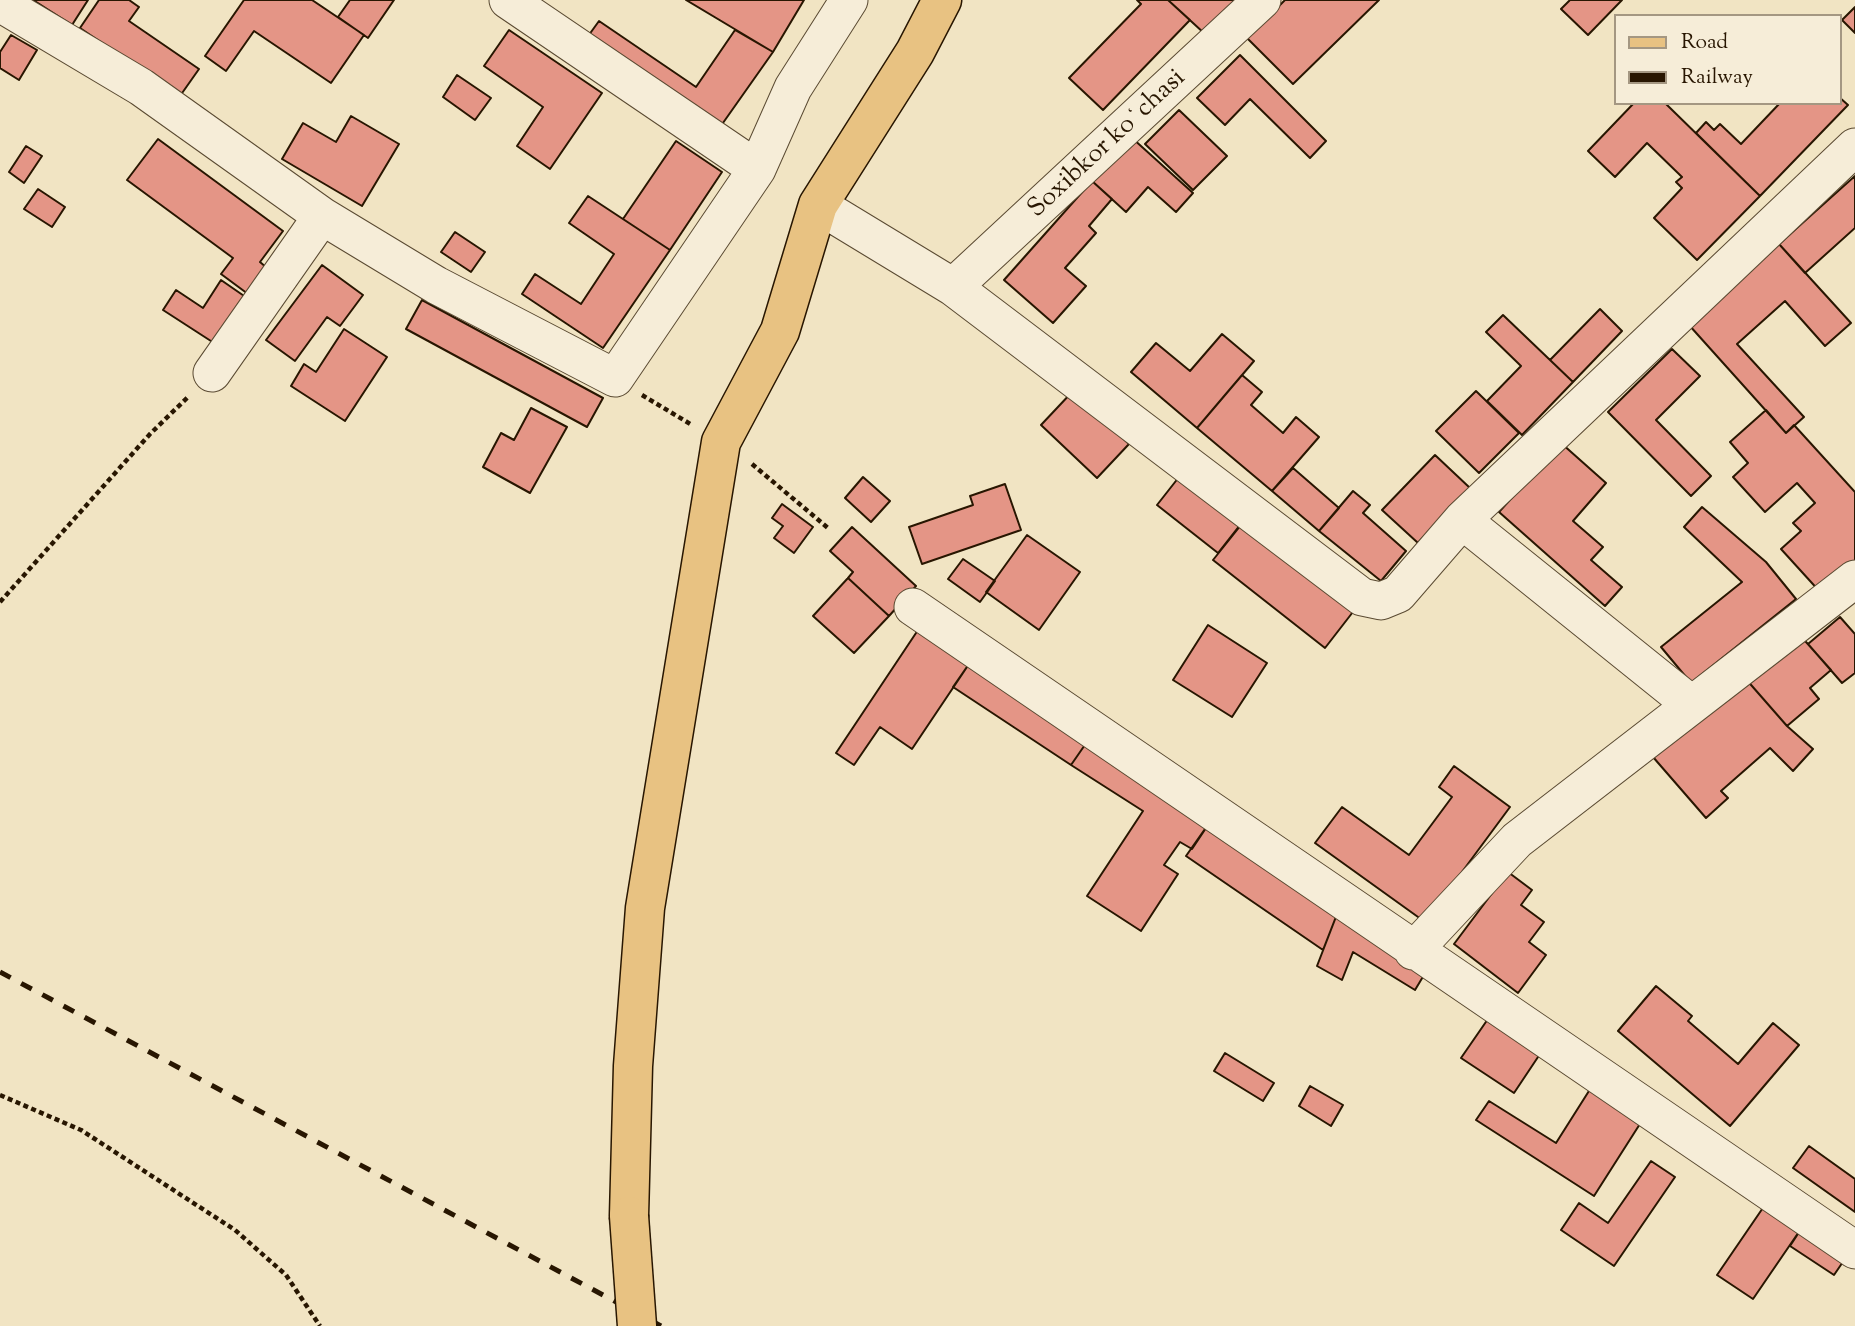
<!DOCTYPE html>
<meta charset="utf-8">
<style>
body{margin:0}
#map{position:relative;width:1855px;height:1326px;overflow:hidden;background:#f1e4c3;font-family:"Sorts Mill Goudy",serif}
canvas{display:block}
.legend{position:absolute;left:1614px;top:14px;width:228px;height:91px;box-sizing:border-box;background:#f6edd8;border:2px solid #a49782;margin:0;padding:9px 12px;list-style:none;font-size:21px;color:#281601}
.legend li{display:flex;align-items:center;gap:14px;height:35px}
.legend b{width:35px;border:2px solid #a49782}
</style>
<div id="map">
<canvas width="1855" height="1326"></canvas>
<ul class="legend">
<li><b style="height:9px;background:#e8c282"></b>Road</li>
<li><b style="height:9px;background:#281601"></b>Railway</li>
</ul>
</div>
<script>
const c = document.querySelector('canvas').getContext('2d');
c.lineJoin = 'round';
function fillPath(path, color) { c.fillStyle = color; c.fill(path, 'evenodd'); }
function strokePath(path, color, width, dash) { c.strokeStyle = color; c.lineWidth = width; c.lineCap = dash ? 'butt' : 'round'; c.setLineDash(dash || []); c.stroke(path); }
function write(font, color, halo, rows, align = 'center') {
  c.font = font + ' "Sorts Mill Goudy",serif'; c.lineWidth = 6; c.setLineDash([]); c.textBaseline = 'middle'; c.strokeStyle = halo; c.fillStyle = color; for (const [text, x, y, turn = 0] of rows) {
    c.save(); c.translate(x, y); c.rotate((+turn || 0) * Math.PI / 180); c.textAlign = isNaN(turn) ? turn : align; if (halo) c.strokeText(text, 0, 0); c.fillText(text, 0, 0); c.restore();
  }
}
const building = new Path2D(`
 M33 0H88L72 25Z
 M99 0H129L139 7 129 21 199 69 180 96 80 28Z
 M244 0H312L364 35 331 83 254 31 226 71 205 56Z
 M350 0H394L368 38 338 17Z
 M686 0H804L773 52Z
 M1137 0H1168L1190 20 1103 110 1069 78 1141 4Z
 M1168 0H1236L1205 34Z
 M1285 0H1379L1293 84 1247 38Z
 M1570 0H1622L1588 35 1561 9Z
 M1855 7V33L1842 20Z
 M599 21 696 87 735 30 773 52 718 130 586 39Z
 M509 30 602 93 550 169 517 146 543 107 484 66Z
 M11 35 37 50 19 80 0 68V52Z
 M1240 55 1326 141 1310 158 1250 99 1225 125 1197 98Z
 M457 75 491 98 475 120 443 97Z
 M1839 97 1848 105 1760 196 1696 133 1706 122 1714 130 1720 124 1741 144 1780 103H1839Z
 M1634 103H1665L1760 196 1697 260 1654 218 1682 188 1676 182 1682 177 1647 143 1615 177 1588 151Z
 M1179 110 1227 156 1193 190 1145 144Z
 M351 116 399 144 362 206 282 159 303 123 336 142Z
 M1131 137 1193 193 1176 212 1148 187 1126 212 1092 181Z
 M158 139 283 231 260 262 267 268 248 294 221 274 233 258 127 180Z
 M676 141 722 172 670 250 623 219Z
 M26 146 42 156 24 183 9 172Z
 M1855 176V228L1805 273 1779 244Z
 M1092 181 1112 199 1089 226 1096 233 1065 268 1086 286 1053 323 1004 280Z
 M38 189 65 207 52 227 24 209Z
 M588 196 670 250 603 348 522 294 535 274 581 304 614 254 569 223Z
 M455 232 485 252 471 272 441 252Z
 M1779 244 1851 323 1825 346 1785 301 1737 344 1804 417 1786 433 1689 325Z
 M322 265 363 295 340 326 327 317 295 361 266 340Z
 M221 280 247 298 214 343 163 310 176 290 203 308Z
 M422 300 603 398 587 427 406 329Z
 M1600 309 1622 331 1573 382 1550 360Z
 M1503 315 1573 382 1522 435 1487 401 1521 366 1486 332Z
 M344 329 387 357 345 421 291 386 304 364 316 372Z
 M1222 334 1254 361 1197 428 1131 372 1156 343 1190 371Z
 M1672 349 1700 376 1656 420 1711 476 1691 496 1608 412Z
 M1242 375 1262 392 1251 405 1283 433 1296 417 1319 437 1272 491 1197 428Z
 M1073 391 1129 444 1097 478 1041 425Z
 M1476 391 1519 433 1479 473 1436 431Z
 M531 408 567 427 530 493 483 467 501 433 514 440Z
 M1766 410 1786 433 1794 425 1855 492V562L1821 593 1781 549 1801 531 1793 523 1815 503 1797 483 1765 512 1733 477 1748 463 1730 442Z
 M1561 443 1606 483 1573 521 1603 547 1591 560 1622 587 1605 606 1499 512Z
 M1435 455 1470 488 1418 543 1382 510Z
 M1293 468 1339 508 1319 531 1272 491Z
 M863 477 890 501 871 522 845 498Z
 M1179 477 1240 525 1218 553 1157 505Z
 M1005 484 1021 530 922 564 909 527 973 505 970 496Z
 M1353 491 1370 505 1363 513 1406 551 1381 581 1319 531Z
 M782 504 813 527 794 553 774 538 783 526 772 518Z
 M1702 507 1766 562 1796 599 1691 683 1661 647 1742 582 1684 527Z
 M1245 520 1356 608 1325 648 1213 560Z
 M852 527 916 586 889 616 848 578 853 572 830 551Z
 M1027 535 1080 572 1039 630 986 592Z
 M963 559 995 581 980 602 948 579Z
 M848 578 889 616 854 653 813 616Z
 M1840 617 1855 634V673L1842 683 1808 644Z
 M1208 625 1267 663 1232 717 1173 680Z
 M920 627 971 661 912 749 880 727 854 765 836 753Z
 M1798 633 1831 670 1810 688 1819 699 1787 726 1745 678Z
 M971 661 1089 739 1071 765 953 687Z
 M1745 678 1787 726 1813 749 1793 771 1770 748 1721 791 1728 798 1706 818 1653 757Z
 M1089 739 1212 819 1192 849 1180 842 1164 865 1178 874 1141 931 1087 896 1143 811 1071 765Z
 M1454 766 1510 807 1425 922 1315 843 1342 807 1409 855 1452 797 1439 787Z
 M1212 819 1339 909 1323 950 1186 856Z
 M1508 872 1532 890 1521 905 1544 922 1529 942 1546 955 1518 993 1454 944Z
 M1339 909 1430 965 1415 990 1353 952 1342 980 1317 966Z
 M1656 986 1692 1016 1688 1021 1738 1064 1773 1023 1799 1045 1730 1126 1618 1031Z
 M1490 1016 1542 1051 1514 1093 1461 1058Z
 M1225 1053 1274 1083 1263 1101 1214 1071Z
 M1594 1083 1645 1116 1594 1196 1476 1120 1489 1101 1556 1143Z
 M1310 1086 1343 1105 1331 1126 1299 1106Z
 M1809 1146 1855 1179V1212L1793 1168Z
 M1651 1161 1675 1177 1614 1266 1561 1230 1579 1203 1608 1223Z
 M1769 1199 1805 1223 1753 1299 1717 1275Z
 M1805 1223 1849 1253 1834 1275 1790 1246Z`);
const path = new Path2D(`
 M642 395 692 425
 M752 464 828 528
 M0 602 150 434 189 396
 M0 1095 81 1130 235 1230 286 1275 320 1326`);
const minor = new Path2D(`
 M508 0 757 169
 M0 3 141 87 322 216
 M818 205 953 287 1362 597 1381 601 1398 594 1462 520 1855 147
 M953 287 1262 0
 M212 373 322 216 436 285 615 378 757 169 793 88 849 0
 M1462 520 1692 705
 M913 607 1855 1250
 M1413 951 1517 840 1855 579`);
const primary = new Path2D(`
 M629 1216 633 1066 645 908 721 442 780 331 818 205 915 52 942 0`);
const rail = new Path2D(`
 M0 972 661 1326`);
const primaryBridge = new Path2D(`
 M629 1216 637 1326`);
const streetNames = [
 ["Soxibkor koʻchasi",1108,145,-43]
];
fillPath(building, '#e49586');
strokePath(building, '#281601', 2);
strokePath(minor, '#5a4a32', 39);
strokePath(primary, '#281601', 41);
strokePath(path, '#281601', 4.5, [5, 3.5]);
strokePath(minor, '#f6edd8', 37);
strokePath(primary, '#e8c282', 38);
strokePath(rail, '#281601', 5, [12, 12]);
strokePath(primaryBridge, '#281601', 41, []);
strokePath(primaryBridge, '#e8c282', 38);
write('26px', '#281601', '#f6edd8', streetNames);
</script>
